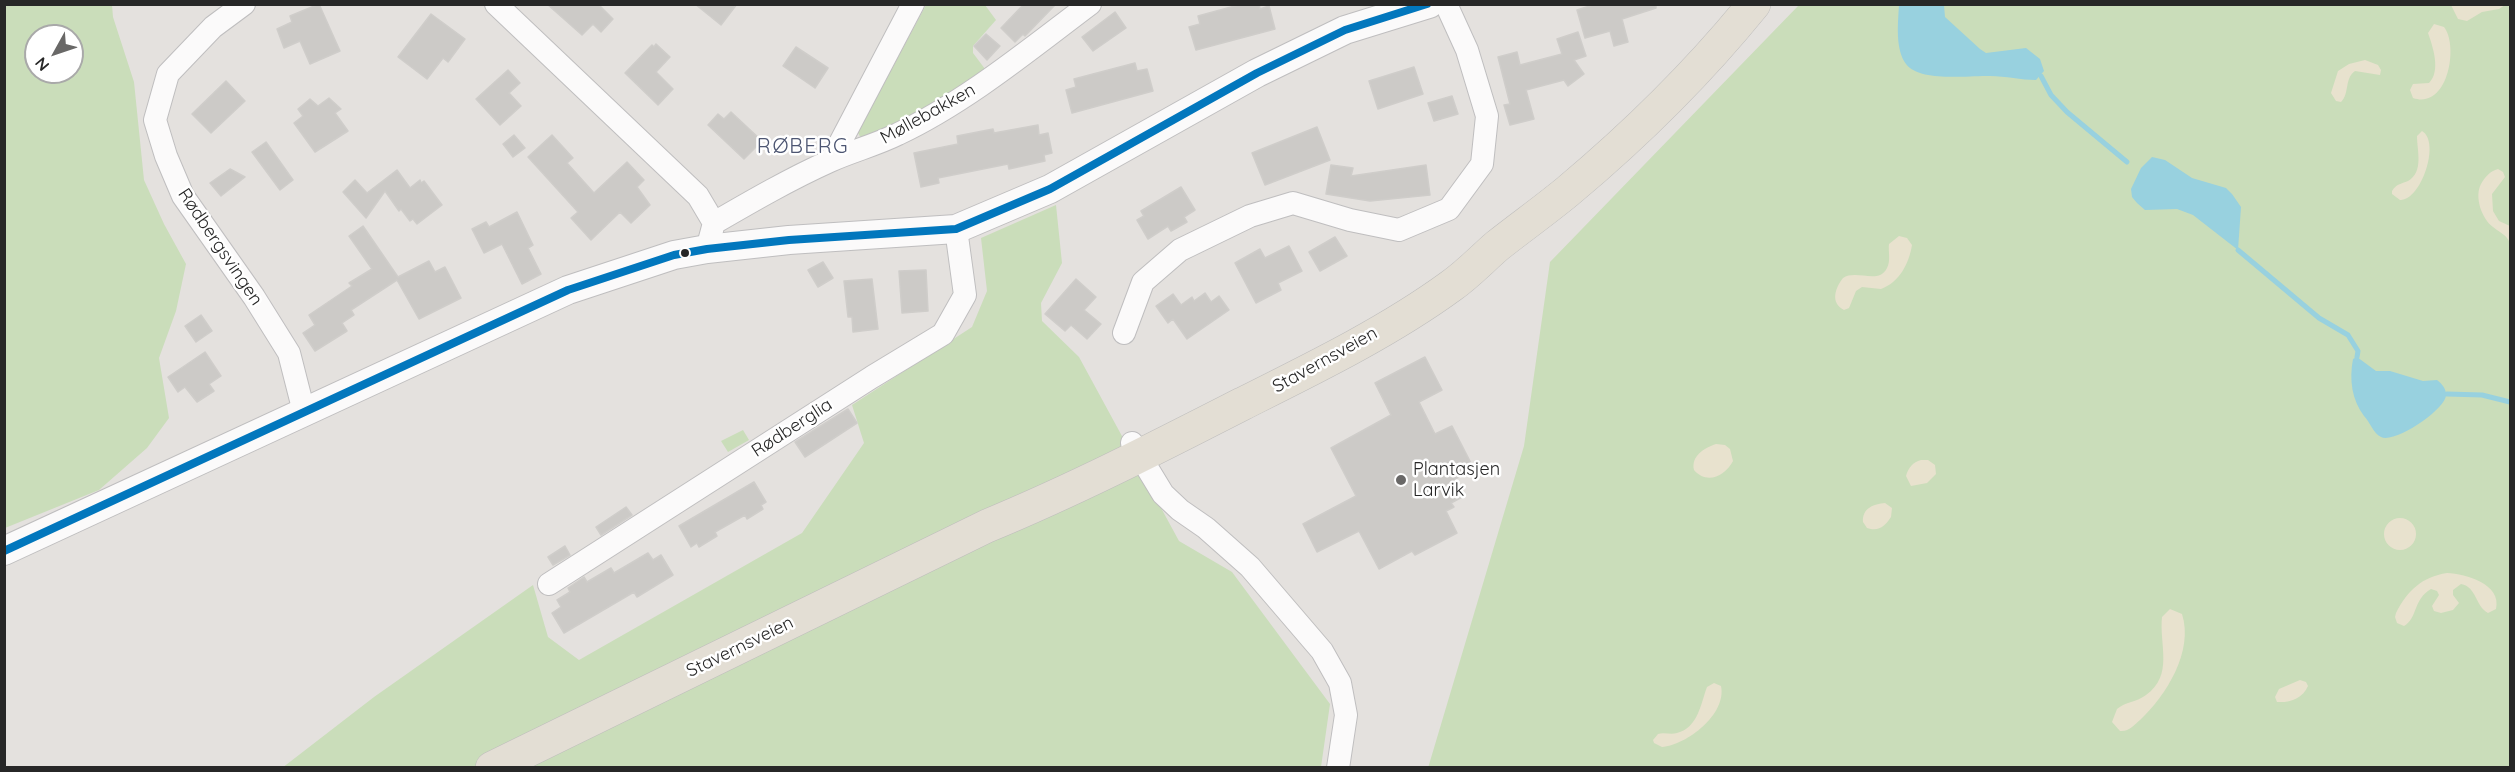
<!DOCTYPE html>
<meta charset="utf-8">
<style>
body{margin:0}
#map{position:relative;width:2515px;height:772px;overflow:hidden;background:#e4e1de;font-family:Quicksand,sans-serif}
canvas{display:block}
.frame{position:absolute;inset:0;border:6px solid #272727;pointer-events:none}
.north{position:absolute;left:24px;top:24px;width:60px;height:60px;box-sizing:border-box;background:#fff;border:2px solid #a9a9a9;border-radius:50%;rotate:230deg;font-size:16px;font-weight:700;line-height:24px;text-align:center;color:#272727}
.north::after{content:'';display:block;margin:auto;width:21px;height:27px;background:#696867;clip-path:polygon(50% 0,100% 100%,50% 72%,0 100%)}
</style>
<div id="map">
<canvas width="2515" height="772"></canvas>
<div class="frame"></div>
<div class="north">N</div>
</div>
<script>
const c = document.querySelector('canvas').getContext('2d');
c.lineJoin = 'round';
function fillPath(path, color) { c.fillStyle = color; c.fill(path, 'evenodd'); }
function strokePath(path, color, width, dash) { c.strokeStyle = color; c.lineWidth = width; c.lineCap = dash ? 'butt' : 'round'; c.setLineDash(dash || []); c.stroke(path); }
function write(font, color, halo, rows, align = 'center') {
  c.font = font + ' Quicksand,sans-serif'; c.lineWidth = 5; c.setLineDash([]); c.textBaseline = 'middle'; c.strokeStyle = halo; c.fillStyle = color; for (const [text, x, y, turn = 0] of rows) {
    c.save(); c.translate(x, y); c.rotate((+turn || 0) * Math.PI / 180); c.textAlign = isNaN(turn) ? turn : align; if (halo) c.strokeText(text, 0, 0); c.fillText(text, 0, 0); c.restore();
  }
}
const green = new Path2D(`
 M5 4 112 5 113 17 134 82 144 180 164 224 186 264 176 311 159 358 169 418 147 448 99 490 5 528ZM36 36H72V72H36Z
 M926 5H985L996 20 973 46V53L985 69 957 91 862 140 858 133 861 126Z
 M1799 5H2510V767L1428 768 1524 446 1550 262Z
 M1056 205 1062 263 1041 303 1042 321 1079 357 1179 541 1232 572 1330 704 1321 767 282 768 374 697 533 585 548 637 579 660 802 533 864 443 852 405 972 327 987 291 981 238Z
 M743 430 749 440 728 452 721 441Z`);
const sand = new Path2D(`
 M2451 5V4L2505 5 2499 9 2482 12 2467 21 2458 19Z
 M2434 24 2444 27C2459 46 2448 110 2413 98L2410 90 2413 84 2429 83C2441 71 2433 47 2428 33Z
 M2365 60 2378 65 2381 70 2380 75 2355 71C2344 79 2350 93 2341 102L2336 101 2331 93 2338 71 2349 64Z
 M2422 131C2441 142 2421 201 2400 200L2392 194V191C2396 184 2401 184 2408 181 2424 172 2417 151 2417 136Z
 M2498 169 2503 172 2505 177 2492 194 2493 211 2499 221 2510 226V243C2506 234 2500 233 2493 227 2482 219 2474 197 2481 184 2485 177 2490 171 2498 169Z
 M1899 236 1907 238 1912 245C1909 263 1900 282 1881 289L1862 287 1856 291 1849 308 1844 310C1830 303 1835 288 1843 278 1856 269 1879 285 1887 268 1891 261 1888 251 1889 244Z
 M1716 444 1725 445 1730 449 1733 461C1725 476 1707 485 1694 470 1691 456 1704 448 1716 444Z
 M1921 460H1928L1935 465 1936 474 1927 483 1911 486 1906 476C1908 468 1913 462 1921 460Z
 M1885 503 1892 508 1891 517C1885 526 1879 532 1867 528L1863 522C1862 508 1874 504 1885 503Z
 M2384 534a16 16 0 1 1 32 0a16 16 0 1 1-32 0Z
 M2447 573C2466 574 2502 584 2496 609L2488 613C2475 606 2477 587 2461 584L2453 590V595L2459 603 2453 610 2441 613 2434 611 2432 606 2439 595 2437 591 2431 589C2413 599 2418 618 2404 626L2397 623 2395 617 2396 613C2408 590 2422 577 2447 573Z
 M2170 609 2182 614C2194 651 2166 696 2140 720 2134 725 2129 732 2120 731L2112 722 2117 709C2125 702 2137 702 2146 695 2174 675 2159 645 2162 617Z
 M2300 680 2306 682 2308 686C2303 698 2290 703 2277 702L2275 697 2279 689Z
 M1714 683 1721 686C1727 714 1687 745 1662 747L1654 743 1653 740 1658 734C1664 732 1671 735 1677 733 1698 728 1701 703 1707 687Z`);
const water = new Path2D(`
 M1899 5H1944L1945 17 1980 49 1986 53 2026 48 2040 59 2044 71 2036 80C2021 80 2006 76 1990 76 1969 75 1921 83 1906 64 1895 49 1898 23 1899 5Z
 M2152 157 2165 160 2192 178 2226 188 2232 194 2241 207 2238 250 2193 215 2177 209 2145 210 2137 203 2132 197 2131 189 2141 168Z
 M2357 357 2376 371H2390L2423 381 2437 380C2442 384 2446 388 2446 395 2446 409 2395 444 2381 437 2373 433 2370 422 2364 416 2352 400 2349 380 2353 359Z`);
const stream = new Path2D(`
 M2041 76 2051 95 2067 112 2127 162
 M2238 250 2319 318 2348 335 2358 351 2357 357
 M2447 394 2482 395 2510 402`);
const building = new Path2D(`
 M319 4 340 51 310 64 300 41 284 48 277 29 292 22 290 16Z
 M547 4H598L613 19 601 32 593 24 582 35Z
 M695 4H737L721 25Z
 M1024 4H1056L1025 36 1023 34 1015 42 1001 28Z
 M1242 4H1259L1260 9 1269 6 1275 29 1196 50 1189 27 1200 24 1198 16Z
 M1596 4H1656V8L1622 19 1628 42 1614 46 1610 31 1585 38 1577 10Z
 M1115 12 1126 28 1093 51 1082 37Z
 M431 14 465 39 448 62 443 58 427 79 398 57Z
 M1578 32 1586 56 1574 60 1584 74 1568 86 1564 80 1526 90 1534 119 1510 125 1504 105 1510 104 1498 57 1517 52 1520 65 1562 54 1557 39Z
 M986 34 1000 46 987 60 974 46Z
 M656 44 670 57 656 72 673 89 658 105 625 73 652 45 654 47Z
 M796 47 828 68 815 88 783 66Z
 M1135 63 1137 71 1147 69 1153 91 1072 113 1066 90 1076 87 1074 79Z
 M1414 67 1423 94 1378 109 1369 81Z
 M508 70 520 83 509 93 521 106 500 125 476 99Z
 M226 81 245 101 211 133 192 114Z
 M1452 96 1458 114 1434 121 1428 103Z
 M329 98 341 109 335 113 348 131 315 152 294 123 303 116 298 109 310 99 318 106Z
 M731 112 762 141 744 159 708 125 718 114 724 119Z
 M1038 125 1039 135 1048 133 1052 153 1044 155 1045 161 1009 169 1008 164 938 178 939 183 921 187 914 153 958 144 957 136 993 129 994 133Z
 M1317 127 1330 160 1265 185 1252 153Z
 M514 135 525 148 513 157 503 144Z
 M552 135 573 158 567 163 594 193 627 162 644 180 637 187 650 205 631 223 620 212 591 240 571 218 578 212 528 157Z
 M266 142 293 180 280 190 252 152Z
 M1331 165 1353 168 1351 176 1426 165 1430 195 1370 201 1326 194Z
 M230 169 245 177 221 196 210 183Z
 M397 170 410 188 420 180 421 183 424 181 442 205 417 224 413 219 410 221 401 209 399 211 385 191 366 218 343 192 355 180 367 193Z
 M1181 187 1195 210 1184 217 1187 222 1171 231 1168 226 1148 239 1137 220 1144 216 1141 211Z
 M517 212 533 245 528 248 541 274 522 284 502 244 484 253 472 229 486 222 489 227Z
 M363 226 398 277 429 261 435 272 445 267 461 298 419 319 397 280 351 310 354 315 342 323 347 331 315 351 303 333 315 325 309 315 352 286 349 283 372 269 349 236Z
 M1335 237 1347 256 1320 271 1309 252Z
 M1289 246 1302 271 1278 283 1281 290 1256 303 1235 263 1260 249 1265 258Z
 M823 262 833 278 818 287 808 270Z
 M926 270 928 311 902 313 899 271Z
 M872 279 878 329 853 332 852 317H848L844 281Z
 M1076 279 1096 297 1084 310 1101 324 1087 339 1071 325 1065 331 1045 314Z
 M1205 293 1211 302 1219 296 1229 310 1187 339 1173 319 1168 323 1156 306 1173 294 1181 305 1192 297 1194 301Z
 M201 315 212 331 196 342 185 326Z
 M205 352 221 376 209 384 214 391 197 402 185 387 178 392 168 377Z
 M1425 357 1442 390 1419 402 1435 434 1452 426 1474 469 1455 479 1464 496 1451 503 1454 507 1446 511 1457 533 1415 555 1412 551 1379 569 1359 531 1317 552 1303 524 1356 496 1331 448 1391 415 1375 383Z
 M848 409 857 423 805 457 795 442Z
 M754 482 766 502 761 505 763 509 747 519 745 515 715 532 717 536 699 547 697 543 691 547 679 526Z
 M626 507 632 515 601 535 596 527Z
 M565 546 570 555 553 565 548 557Z
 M648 553 653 560 661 555 673 575 637 597 634 592 564 633 552 613 561 607 557 600 570 592 568 588 584 577 587 582 611 568 614 573Z`);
const minor = new Path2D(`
 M244 4 213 27 168 74 155 120 166 156 183 196 254 297 289 353 304 412
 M496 4 698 196 714 223
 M831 160 913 4
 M707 249 714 223C752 201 790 179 830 161 852 151 876 145 898 134 966 102 1030 49 1090 4
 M1124 333 1143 282 1180 250 1250 216 1293 203 1350 220 1399 230 1449 209 1482 164 1487 116 1467 50 1446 4
 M1132 443 1163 494 1180 510 1206 528 1250 567 1322 651 1340 683 1346 715 1338 768
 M549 584 872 377 943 334 965 295 956 229`);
const tertiary = new Path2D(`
 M4 551 568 290 674 255 707 249 789 240 956 229 1050 189 1257 73 1345 30 1429 4`);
const primary = new Path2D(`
 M492 768 987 526C1074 490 1158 447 1242 404 1312 369 1388 332 1451 286 1468 274 1482 259 1497 246 1521 227 1545 210 1568 191 1636 134 1698 73 1754 4`);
const bus1 = new Path2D(`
 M4 551 568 290 674 255 707 249 789 240 956 229 1050 189 1257 73 1345 30 1427 4`);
const markers = [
 [685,253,5,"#272727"],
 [1401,480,6,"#696867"]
];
const streetNames = [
 ["Møllebakken",928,114,-29],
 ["Rødbergsvingen",220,247,56],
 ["Stavernsveien",1325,360,-29],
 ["Rødberglia",792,428,-33],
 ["Stavernsveien",740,647,-26]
];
const poiNames = [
 ["Plantasjen",1413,470],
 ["Larvik",1413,491]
];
const quarterNames = [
 ["RØBERG",803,147]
];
fillPath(green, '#caddba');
fillPath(sand, '#e8e2ce');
fillPath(water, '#98d1df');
strokePath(stream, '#98d1df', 5);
fillPath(building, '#cccac7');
strokePath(building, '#cfcdca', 1.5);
strokePath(minor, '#bfbebf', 24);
strokePath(tertiary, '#bfbebf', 30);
strokePath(primary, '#bebdbc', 34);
strokePath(minor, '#fbfafa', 22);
strokePath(tertiary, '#fbfafa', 28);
strokePath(primary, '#e3ded4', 33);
strokePath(bus1, '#0277bd', 8);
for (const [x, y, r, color] of markers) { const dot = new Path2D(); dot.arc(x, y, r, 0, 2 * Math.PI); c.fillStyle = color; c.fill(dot); strokePath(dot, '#fff', 2); }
write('18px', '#272727', '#fff', streetNames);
write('18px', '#272727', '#fff', poiNames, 'left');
c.letterSpacing = '1.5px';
write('21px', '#4d5672', '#fff', quarterNames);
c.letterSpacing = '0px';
</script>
